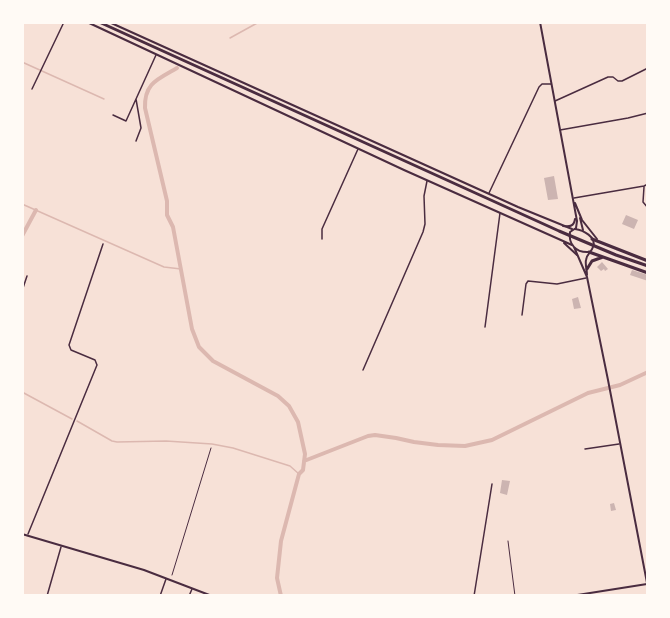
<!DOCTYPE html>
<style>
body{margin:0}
#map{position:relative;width:670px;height:618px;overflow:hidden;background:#f7e1d7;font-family:Arial,sans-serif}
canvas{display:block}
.frame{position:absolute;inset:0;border:24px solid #fffaf5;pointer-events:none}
</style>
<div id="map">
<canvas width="670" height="618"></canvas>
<div class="frame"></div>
</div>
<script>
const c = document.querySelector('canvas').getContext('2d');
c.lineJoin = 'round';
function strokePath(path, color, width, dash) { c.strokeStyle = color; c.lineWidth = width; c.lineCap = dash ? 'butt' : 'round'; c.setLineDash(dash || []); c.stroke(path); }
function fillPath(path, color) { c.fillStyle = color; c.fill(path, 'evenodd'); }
const stream = new Path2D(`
 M230 38 259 22
 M22 62 104 99
 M22 204 164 267 181 269
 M22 392 72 419
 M77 421 112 441 117 442 166 441 212 444 233 448 290 466 299 474`);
const canal = new Path2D(`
 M177 68C158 79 144 83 145 108L167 201V215L173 227 192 329 199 347 213 361 278 396 289 406 298 422 305 454 303 470 299 474 281 541 277 578 281 596
 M22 236 36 210
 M304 461 368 436 375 435 396 438 414 442 438 445 465 446 492 440 588 393 620 385 648 372`);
const building = new Path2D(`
 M554 176 558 199 548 200 544 178Z
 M626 215 638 220 634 229 622 224Z
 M602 262 608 269 605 271 604 269 601 271 597 267Z
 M632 270 648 275V281L630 275Z
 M578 297 581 308 574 309 572 299Z
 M502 480 510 481 507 495 500 493Z
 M614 503 616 510 611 511 610 504Z`);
const path = new Path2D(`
 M508 541 515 596
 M172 575 211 448`);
const minor = new Path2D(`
 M32 89 64 22
 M555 101 608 77H613L618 81H622L648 68
 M113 115 126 121 156 55
 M560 130 628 118 648 113
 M136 141 141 128 136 99
 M644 187 643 202 648 208
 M489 193 539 87 542 84H551
 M574 198 644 186 648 184
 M322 239V229L358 149
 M22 291 27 276
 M522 315 526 284 528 281 557 284 586 278
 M485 327 500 213
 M363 370 423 232 425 224 424 196 427 181
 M585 449 619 444
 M28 534 97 365 95 360 71 350 69 345 103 244
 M47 596 61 547
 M160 596 166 579
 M189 596 192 589
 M474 596 492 484`);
const tertiary = new Path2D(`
 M87 22 404 170 572 245
 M109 22 518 207 572 229
 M564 243 577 255
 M22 534 144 570 212 596
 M571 596 647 584`);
const secondary = new Path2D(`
 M540 22 577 221 576 228 570 232C568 244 576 253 589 252
 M575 203 582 220 597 239
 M580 218 583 230
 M563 226C570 227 574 226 575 219
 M575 229C583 230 597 237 593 247 591 253 587 253 586 260 585 264 587 270 587 275
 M574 247 587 277 608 380 648 588`);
const primary = new Path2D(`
 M99 22 559 231 616 255 648 266
 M592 239 648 261
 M589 252 648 273
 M587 269 592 261 603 257`);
strokePath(stream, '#dcb8b0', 1.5);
strokePath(canal, '#dcb8b0', 4);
fillPath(building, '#ccb4b1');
strokePath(path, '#4a2c40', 1);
strokePath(minor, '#4a2c40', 1.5);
strokePath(tertiary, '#4a2c40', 2);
strokePath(secondary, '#4a2c40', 2);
strokePath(primary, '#4a2c40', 3);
</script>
